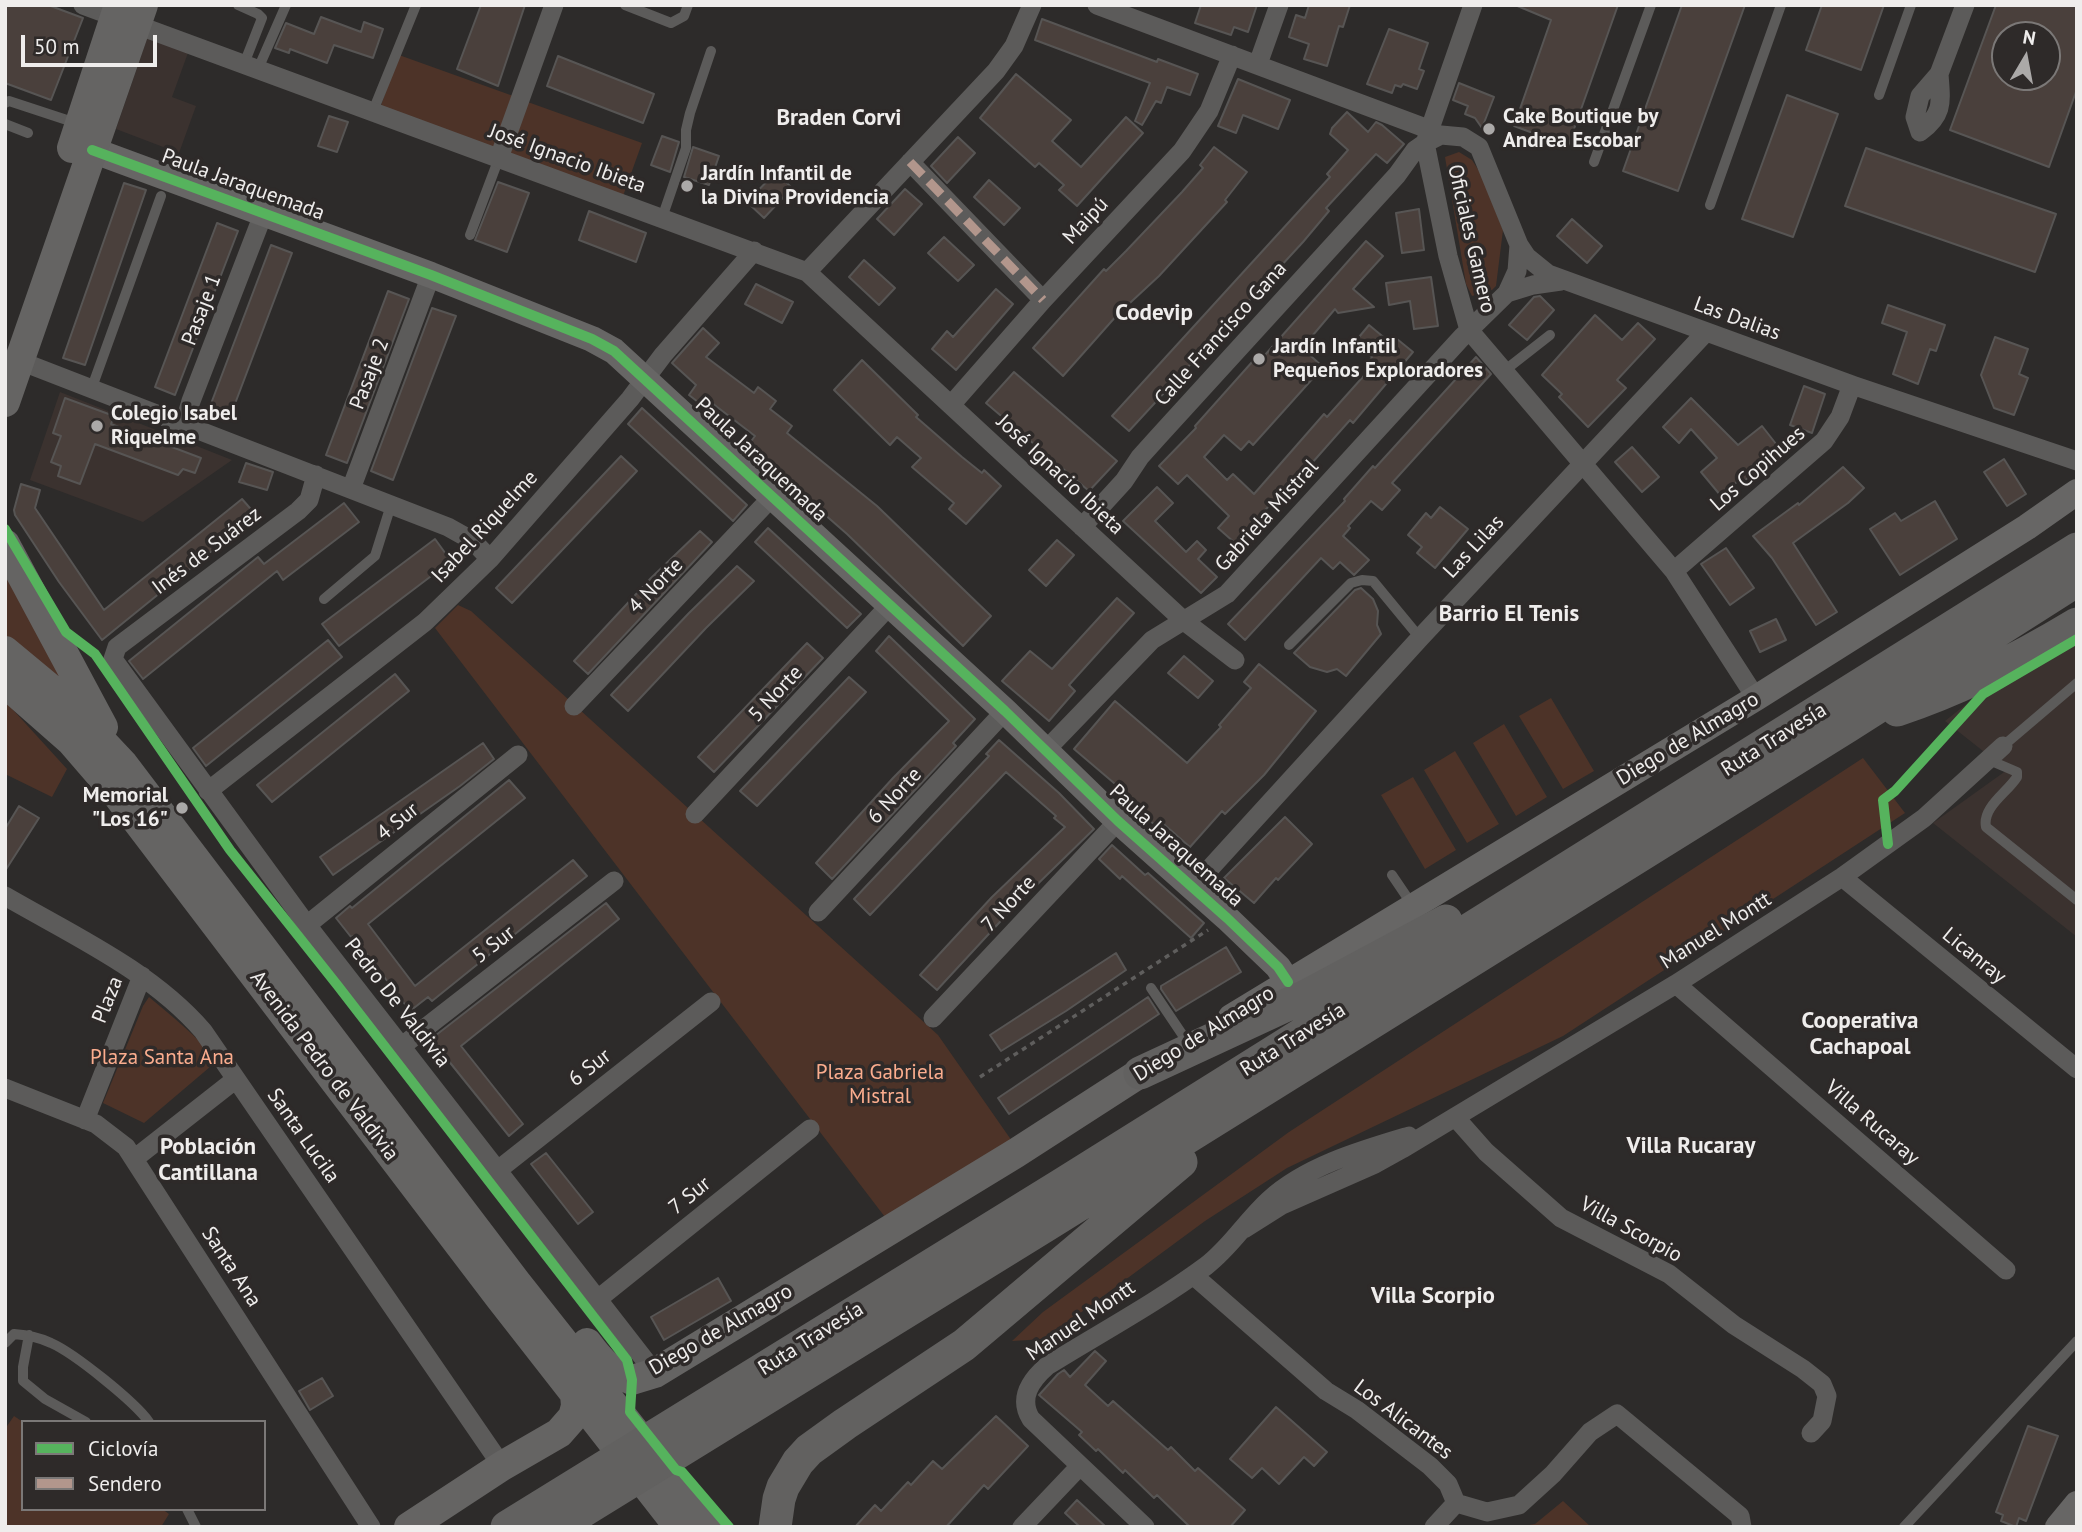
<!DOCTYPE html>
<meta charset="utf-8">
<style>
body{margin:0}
#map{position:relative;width:2082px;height:1532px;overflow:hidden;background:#2d2b2a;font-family:"PT Sans",sans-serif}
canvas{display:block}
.frame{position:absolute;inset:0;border:7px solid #efedec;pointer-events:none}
.legend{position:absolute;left:21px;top:1420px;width:245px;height:91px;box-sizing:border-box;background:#2e2a29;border:2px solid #7b7877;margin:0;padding:9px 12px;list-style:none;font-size:21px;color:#efedec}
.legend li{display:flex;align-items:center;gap:14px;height:35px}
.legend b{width:35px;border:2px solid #7b7877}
.north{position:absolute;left:1991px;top:21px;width:70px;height:70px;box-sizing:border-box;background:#2e2a29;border:2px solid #7b7877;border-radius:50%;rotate:10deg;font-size:19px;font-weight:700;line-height:28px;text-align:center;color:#efedec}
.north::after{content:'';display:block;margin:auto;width:24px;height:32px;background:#aba9a8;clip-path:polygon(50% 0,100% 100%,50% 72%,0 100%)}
.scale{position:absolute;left:21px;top:35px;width:136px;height:32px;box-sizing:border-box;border:4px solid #efedec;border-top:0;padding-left:9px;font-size:21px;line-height:24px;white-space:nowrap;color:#efedec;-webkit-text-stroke:5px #2e2a29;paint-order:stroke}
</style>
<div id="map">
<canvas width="2082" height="1532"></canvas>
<div class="frame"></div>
<ul class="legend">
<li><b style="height:9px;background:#56b35d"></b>Ciclovía</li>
<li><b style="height:9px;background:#b2968c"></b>Sendero</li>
</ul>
<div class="north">N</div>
<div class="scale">50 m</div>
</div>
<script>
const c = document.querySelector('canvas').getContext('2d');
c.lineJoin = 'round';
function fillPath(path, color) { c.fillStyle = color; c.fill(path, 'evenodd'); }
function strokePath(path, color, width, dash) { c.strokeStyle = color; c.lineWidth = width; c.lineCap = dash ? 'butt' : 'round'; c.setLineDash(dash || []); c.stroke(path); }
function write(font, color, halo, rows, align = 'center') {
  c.font = font + ' "PT Sans",sans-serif'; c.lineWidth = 7; c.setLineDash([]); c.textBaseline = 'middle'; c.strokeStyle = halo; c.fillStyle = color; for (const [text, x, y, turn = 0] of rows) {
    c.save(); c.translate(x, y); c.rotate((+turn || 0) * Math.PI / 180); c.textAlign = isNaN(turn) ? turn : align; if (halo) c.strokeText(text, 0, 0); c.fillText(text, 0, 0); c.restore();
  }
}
const built = new Path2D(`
 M148 36 189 50 172 97 196 106 179 153 116 129Z
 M60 392 232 460 143 522 30 480Z
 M2077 641V937L1933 823 2007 770 1945 721 1984 690Z`);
const green = new Path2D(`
 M399 55 516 97 497 150 380 108Z
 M525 101 642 143 623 196 506 154Z
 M1459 152 1472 160 1481 174 1503 230 1496 286 1492 290 1472 296 1466 284 1445 157Z
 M5 558 75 689 5 638Z
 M458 605 471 611 938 1035 1014 1144 888 1221 435 628Z
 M1551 698 1594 771 1563 789 1519 716Z
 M5 701 67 769 52 797 5 774Z
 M1504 724 1547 797 1516 816 1473 743Z
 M1455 751 1499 824 1467 843 1424 770Z
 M1863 758 1905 813 1563 1036 1287 1168 1205 1221 1045 1339 1012 1341 1043 1312 1289 1132Z
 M1413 777 1456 850 1425 869 1381 795Z
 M149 997C173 1017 197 1036 217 1061L144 1123 103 1103 143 1006Z
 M14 1416 23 1422V1509H162L169 1514 161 1527H5V1429Z
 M1563 1501 1591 1527H1517L1535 1524Z`);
const building = new Path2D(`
 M5 5H48L83 18 51 100 5 83Z
 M481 5H525L498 86 457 69Z
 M1201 5H1257L1248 32 1234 27 1231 35 1195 23Z
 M1309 5H1350L1343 27 1339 26 1327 66 1304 59 1309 44 1289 37 1296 15 1305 18Z
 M1515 5H1618L1568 146 1514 126 1551 20Z
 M1682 5H1745L1678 191 1623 171Z
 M1822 5H1884L1861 70 1806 50Z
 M1996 5H2077V89L2049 167 1950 130ZM2005 35H2047V77H2005Z
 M321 17 361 32 364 22 383 29 373 58 334 45 327 63 290 49 289 53 275 48 286 23 314 34Z
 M1042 19 1157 62 1158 59 1198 74 1190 95 1167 87 1161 103 1156 101 1142 125 1135 121 1150 83 1035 40Z
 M1389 29 1428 43 1419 69 1424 71 1417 89 1403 84 1401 87 1395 85 1392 93 1367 84Z
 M558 56 654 94 643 123 547 86Z
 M1016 74 1071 120 1052 141 1081 167 1126 117 1143 133 1077 206 1059 190 1064 185 1039 163 1035 167 980 118Z
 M1238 79 1290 100 1278 129 1243 115 1236 133 1218 126Z
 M1459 83 1494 97 1482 128 1475 118 1465 114 1468 106 1453 100Z
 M1787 95 1838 114 1793 237 1742 219Z
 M1347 112 1368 132 1376 122 1382 125 1404 144 1387 163 1376 154 1326 208 1329 211 1303 242 1129 431 1112 416 1330 177 1327 174 1348 150 1330 134 1332 128Z
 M329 116 348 122 337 152 318 146Z
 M662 136 679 142 670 172 651 165Z
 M958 137 975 153 947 183 931 166Z
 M693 147 719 156 709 185 684 177Z
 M1214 147 1247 172 1225 200 1227 202 1159 276 1118 314 1063 376 1033 348 1104 269 1106 271 1126 251 1182 192 1203 168 1200 165Z
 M1866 148 2056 214 2035 272 1845 206Z
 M776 172 792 188 764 218 747 202Z
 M989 180 1020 208 1004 225 974 197Z
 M498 182 529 193 507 252 475 240Z
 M124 183 146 190 85 365 63 358Z
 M905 189 922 204 894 235 877 219Z
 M1419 209 1424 250 1402 253 1396 213Z
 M589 211 646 233 636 262 579 240Z
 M1572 219 1602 246 1587 263 1557 236Z
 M217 223 238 231 175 395 155 387Z
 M944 237 974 265 958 281 928 253Z
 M1366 241 1383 256 1353 289 1374 307 1338 313 1335 309 1302 348 1323 367 1253 445 1249 441 1241 450 1224 435 1204 457 1227 480 1233 474 1254 494 1324 414 1327 417 1369 370 1365 367 1372 357 1354 343 1369 325 1393 345 1397 339 1413 352 1353 423 1350 420 1281 498 1279 495 1235 543 1218 528 1229 516 1187 475 1178 484 1159 466 1196 428 1195 426 1261 352 1265 355Z
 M271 245 292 253 230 417 209 409Z
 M864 260 895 288 879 305 849 277Z
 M1431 277 1438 326 1414 329 1410 301 1389 305 1386 283Z
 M756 284 793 302 782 323 745 304Z
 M996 289 1013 304 956 370 932 349 947 331 953 337Z
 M388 291 409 299 347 463 326 455Z
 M1540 296 1554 310 1527 340 1509 325 1534 297Z
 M1888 305 1945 325 1936 351 1930 349 1918 384 1893 374 1907 332 1882 323Z
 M432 308 456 316 393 480 371 471Z
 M1595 315 1622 340 1638 323 1655 339 1617 380 1626 388 1588 427 1559 397 1562 394 1542 375Z
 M703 328 719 343 706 357 754 393 758 387 776 401 770 409 792 426 787 433 877 506 991 616 963 646 847 534 807 499 763 467 769 460 749 444 755 436 712 403 707 409 689 395 696 385 672 363Z
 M1995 337 2028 349 2019 374 2028 378 2014 415 1994 408 1981 375Z
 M1476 357 1491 374 1392 483 1400 490 1382 510 1371 501 1348 526 1350 528 1343 536 1369 560 1354 575 1340 562 1333 569 1321 558 1245 640 1228 624 1345 501 1344 499 1373 466 1375 468Z
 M862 360 918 415 916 417 962 457 982 473 984 470 1001 486 966 524 949 509 954 503 912 467 921 458 897 437 890 445 834 390Z
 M1014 372 1117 461 1089 491 986 403Z
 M1804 386 1825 394 1812 433 1790 425Z
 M65 398 114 416 111 424 201 458 195 473 183 469 178 475 95 444 80 484 58 476 61 466 51 462 61 436 53 433Z
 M1691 398 1738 445 1762 426 1780 449 1758 466 1759 468 1741 484 1738 481 1721 496 1701 472 1717 458 1691 429 1679 443 1663 427Z
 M642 408 747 505 733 521 628 424Z
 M1632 447 1659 477 1642 492 1615 462Z
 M621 456 637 471 512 603 496 588Z
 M2004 459 2026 494 2007 506 1984 472Z
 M246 463 273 472 267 490 239 482Z
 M1843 467 1864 488 1848 503 1793 543 1837 612 1816 625 1772 558 1753 536 1798 503 1799 505Z
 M21 484 40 490 35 508 104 610 242 499 256 515 102 640 59 582 15 515 14 510Z
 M1157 487 1173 503 1155 521 1186 552 1197 541 1206 550 1198 559 1217 577 1201 593 1123 521Z
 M1935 501 1957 539 1900 575 1870 529 1895 513 1901 521Z
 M344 503 359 522 283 580 277 571 143 679 129 661 258 557 264 564Z
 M1440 507 1468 529 1435 568 1417 553 1422 547 1408 535 1426 513 1431 518Z
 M768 528 861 614 847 628 755 542Z
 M700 531 712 542 588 674 574 661 651 578Z
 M435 539 451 561 339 646 322 624Z
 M1057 540 1074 555 1046 586 1029 570Z
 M1726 548 1754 588 1730 605 1701 564Z
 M737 566 754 581 706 628 628 711 611 695 689 613Z
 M1361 588 1373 599 1378 611 1377 625 1381 634 1346 676 1337 669 1327 672 1310 667 1294 653 1355 590Z
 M1117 598 1134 613 1069 685 1075 691 1049 721 1002 681 1030 651 1052 669Z
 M1776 619 1786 640 1760 652 1750 631Z
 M889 636 975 719 953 743 956 746 832 879 816 863 893 778 949 721 876 651Z
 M328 640 342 657 206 766 193 748Z
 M807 643 823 658 714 772 698 757Z
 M1184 656 1213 681 1198 698 1168 673Z
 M1259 664 1316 711 1264 775 1225 814 1222 811 1190 847 1159 820 1155 825 1137 810 1141 806 1074 749 1115 701 1187 763 1221 727 1219 725 1251 688 1244 682Z
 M395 674 409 691 272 802 257 785Z
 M849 677 866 692 757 806 740 791Z
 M999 740 1059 793 1094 829 1010 911 937 990 920 975 992 897 1065 827 1054 818 1056 816 1006 772 870 915 854 899 989 756 986 754Z
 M483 743 494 759 460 786 333 875 320 857Z
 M509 780 525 798 368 924 415 986 573 860 587 876 432 1001 428 997 410 1011 353 936 351 937 336 918 350 906 352 908Z
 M19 806 39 818 5 871V829Z
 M1285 817 1312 844 1278 880 1276 878 1254 903 1224 878Z
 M1112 845 1145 875 1148 873 1204 923 1191 938 1122 876 1120 879 1099 859Z
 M606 903 619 919 461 1046 523 1124 509 1136 431 1039Z
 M1226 947 1241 972 1176 1011 1161 989V986Z
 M1116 953 1126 970 1066 1011 1001 1051 990 1035Z
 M1148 997 1159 1014 1009 1114 998 1098Z
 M546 1153 593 1212 578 1224 531 1164Z
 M718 1278 731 1301 664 1340 651 1317Z
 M1095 1351 1106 1361 1085 1385 1108 1406 1113 1401 1168 1450 1171 1447 1195 1471 1198 1468 1245 1510 1230 1527H1190L1157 1495 1154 1498 1125 1470 1123 1473 1098 1449 1096 1451 1079 1435 1082 1432 1039 1395 1058 1374 1064 1370 1070 1377Z
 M322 1378 333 1396 310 1410 299 1391Z
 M1276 1407 1327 1452 1314 1466 1304 1457 1279 1484 1262 1468 1252 1478 1230 1459Z
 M996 1416 1028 1446 988 1489 984 1485 946 1527H855L875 1505 881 1511 908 1482 911 1485 933 1461 942 1469Z
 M2028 1426 2058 1436 2026 1521 2019 1518 2016 1527 2001 1521 2003 1515 1996 1512Z
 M1077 1500 1106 1527H1080L1065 1513Z`);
const path = new Path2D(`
 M980 1077 1208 930`);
const lane = new Path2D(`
 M238 5 258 14 262 18 244 64
 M625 5 671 23 684 16 688 5
 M258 69 286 5
 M1879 95 1911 5
 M5 103 9 101 76 123
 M373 111 416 5
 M5 124 28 133
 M1594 162 1651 5
 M1710 205 1781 5
 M662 218 686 148V130L690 113 711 51
 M470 235 499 158
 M1504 371 1550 335
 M91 390 161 196
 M324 599 375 556 391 505
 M1289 645 1351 583 1362 580 1373 581 1420 638
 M2003 746 2077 683
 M1989 760 2017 772V777C2007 793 1982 807 1986 827L2077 900
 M1392 875 1413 906
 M1151 988 1188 1043
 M29 1335 23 1367V1381L45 1399 86 1422
 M5 1343 14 1334C27 1335 39 1337 51 1343 74 1353 135 1402 149 1422
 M187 1509 196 1527
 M1904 1527 2077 1341`);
const street = new Path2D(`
 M83 5 807 272 1184 621 1235 660
 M1097 5 1428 129
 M1473 5 1425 143 1448 256 1469 330 1674 571 1756 698
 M1258 64 1279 5
 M1939 74C1941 102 1944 114 1920 132L1915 117 1920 96 1939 74 1965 5
 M499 158 554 5
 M910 162 1043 300
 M807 272 996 71 1014 46 1032 5
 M1507 293 1533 285 1561 281
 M20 361 448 527 473 541 490 559
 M951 405 1043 300 1182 151 1209 111 1232 55
 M184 425 191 401 264 212
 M316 475 309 500 298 511 117 647 113 659 307 925 655 1373
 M351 489 431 275
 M1082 527 1124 481 1140 457 1158 437 1397 175 1415 150 1425 143 1441 135 1463 137 1479 147 1519 245 1527 257 1548 274 1852 385 2077 461
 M1674 571 1824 441 1840 417 1852 385
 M574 706 772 497
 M1045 751 1152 640 1227 594 1463 336 1507 293 1517 271 1519 245
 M208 791 425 622 490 559 630 399 663 355 754 251
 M695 814 890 605
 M1842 877 2077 1069
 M1193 887 1420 638 1706 332
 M5 896C74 936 151 971 203 1031L502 1466
 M818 912 1005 711
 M307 925 518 755
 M1676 984 2006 1270
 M933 1018 1118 821
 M402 1046 614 881
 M5 1088 96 1124 126 1147 371 1527
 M1455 1117 1486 1152 1561 1218 1669 1274 1734 1325 1803 1369 1822 1384 1827 1396 1822 1421 1811 1433
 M85 1120 142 976
 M134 1159 236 1079
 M498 1170 711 1002
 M1244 1229 1282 1205 1375 1164 1402 1149 1676 984 1842 877 1924 818 2003 746
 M1193 1275 1326 1391 1357 1410 1430 1466 1448 1484 1456 1503 1487 1512 1519 1505 1553 1474 1590 1432 1617 1414 1740 1516 1742 1527
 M598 1299 810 1129
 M1022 1527 1079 1467
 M1145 1527 1031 1419C1018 1398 1031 1380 1047 1366 1100 1333 1156 1303 1206 1266 1231 1247 1246 1221 1269 1200 1306 1166 1362 1150 1409 1136
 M1434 1527 1456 1503`);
const secondary = new Path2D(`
 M92 150 431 275 592 339 614 351 1005 711 1118 821 1227 918 1278 967 1288 982
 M1231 1017 1756 698 2027 527 2077 492
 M2058 1527 2077 1504`);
const primary = new Path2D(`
 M72 148 119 5
 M5 402 143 5
 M5 544 103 727
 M5 651 58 695 123 764 516 1282 710 1527
 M5 683 71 741 115 792 500 1298 679 1527
 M587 1343C602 1363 609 1370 632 1380L655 1373 1016 1153 1140 1073
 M409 1527 502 1466 559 1433 573 1417 576 1406 575 1394`);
const highway = new Path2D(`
 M1897 710C1961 689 2019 659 2077 624
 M1140 1073 1306 996 1446 921
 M507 1527 1061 1185 2077 549
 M557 1527 1045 1226 1848 726 2077 580
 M775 1527 779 1499 783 1487 798 1462 809 1450 845 1424 964 1345 1181 1162`);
const quiet = new Path2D(`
 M910 162 1043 300`);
const cycleway = new Path2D(`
 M92 150 431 275 592 339 614 351 1005 711 1118 821 1227 918 1278 967 1288 982
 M5 529 66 632 95 654 230 850 338 986 627 1360 632 1380 630 1412 676 1470 682 1472 729 1527
 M1888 844 1883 800 1895 791 1983 694 2077 639`);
const markers = [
 [1489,129,7,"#aba9a8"],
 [687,186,7,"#aba9a8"],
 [1259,359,7,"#aba9a8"],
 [97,426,7,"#aba9a8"],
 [182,808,7,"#aba9a8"]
];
const poiNames = [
 ["Cake Boutique by",1503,117],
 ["Andrea Escobar",1503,141],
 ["Jardín Infantil de",701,174],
 ["la Divina Providencia",701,198],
 ["Jardín Infantil",1273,347],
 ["Pequeños Exploradores",1273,371],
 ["Colegio Isabel",111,414],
 ["Riquelme",111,438],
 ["Memorial",168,796,"right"],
 ["\"Los 16\"",168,820,"right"]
];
const streetNames = [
 ["José Ignacio Ibieta",567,159,20],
 ["Paula Jaraquemada",243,185,20],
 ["Maipú",1086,221,-47],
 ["Oficiales Gamero",1471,239,77],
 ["Pasaje 1",202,310,-69],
 ["Las Dalias",1737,319,20],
 ["Calle Francisco Gana",1221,334,-48],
 ["Pasaje 2",370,374,-69],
 ["Paula Jaraquemada",761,460,43],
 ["Los Copihues",1758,469,-41],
 ["José Ignacio Ibieta",1060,475,43],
 ["Gabriela Mistral",1267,516,-48],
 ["Isabel Riquelme",485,527,-47],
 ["Las Lilas",1474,547,-47],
 ["Inés de Suárez",207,551,-37],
 ["4 Norte",656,586,-46],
 ["5 Norte",776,694,-47],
 ["Diego de Almagro",1688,739,-31],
 ["Ruta Travesía",1774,740,-32],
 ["6 Norte",895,796,-47],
 ["4 Sur",398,822,-39],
 ["Paula Jaraquemada",1176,846,42],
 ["7 Norte",1009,904,-47],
 ["Manuel Montt",1716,931,-32],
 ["5 Sur",494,945,-38],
 ["Licanray",1974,956,39],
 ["Plaza",108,1000,-68],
 ["Pedro De Valdivia",397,1003,52],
 ["Diego de Almagro",1204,1034,-32],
 ["Ruta Travesía",1293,1040,-32],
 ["Avenida Pedro de Valdivia",324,1066,53],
 ["6 Sur",590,1068,-38],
 ["Villa Rucaray",1872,1123,41],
 ["Santa Lucila",303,1136,55],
 ["7 Sur",690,1196,-39],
 ["Villa Scorpio",1631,1230,29],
 ["Santa Ana",231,1267,57],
 ["Manuel Montt",1081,1321,-34],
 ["Diego de Almagro",721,1330,-30],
 ["Ruta Travesía",811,1339,-32],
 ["Los Alicantes",1403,1420,37]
];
const parkNames = [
 ["Plaza Santa Ana",162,1058],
 ["Plaza Gabriela",880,1073],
 ["Mistral",880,1097]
];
const neighbourhoodNames = [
 ["Braden Corvi",839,118],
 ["Codevip",1154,313],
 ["Barrio El Tenis",1509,614],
 ["Cooperativa",1860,1021],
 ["Cachapoal",1860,1047],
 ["Villa Rucaray",1691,1146],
 ["Población",208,1147],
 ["Cantillana",208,1173],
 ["Villa Scorpio",1433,1296]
];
fillPath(built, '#3b322f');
fillPath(green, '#4d3328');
fillPath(building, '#4a403c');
strokePath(building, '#575554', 2);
strokePath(path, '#5f5e5d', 3.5, [5, 5]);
strokePath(lane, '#5c5b5a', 10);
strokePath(street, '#5c5b5a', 19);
strokePath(secondary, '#676665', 26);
strokePath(primary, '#656463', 30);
strokePath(highway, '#626160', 33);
strokePath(quiet, '#b2968c', 9, [18, 9]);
strokePath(cycleway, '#56b35d', 10);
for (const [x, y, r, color] of markers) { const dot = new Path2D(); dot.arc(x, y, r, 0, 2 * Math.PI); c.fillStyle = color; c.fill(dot); strokePath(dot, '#2e2a29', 2.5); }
write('bold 21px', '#efedec', '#2e2a29', poiNames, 'left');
write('21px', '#efedec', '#2e2a29', streetNames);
write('21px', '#fbad8e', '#2e2a29', parkNames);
write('bold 23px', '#efedec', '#2e2a29', neighbourhoodNames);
</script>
